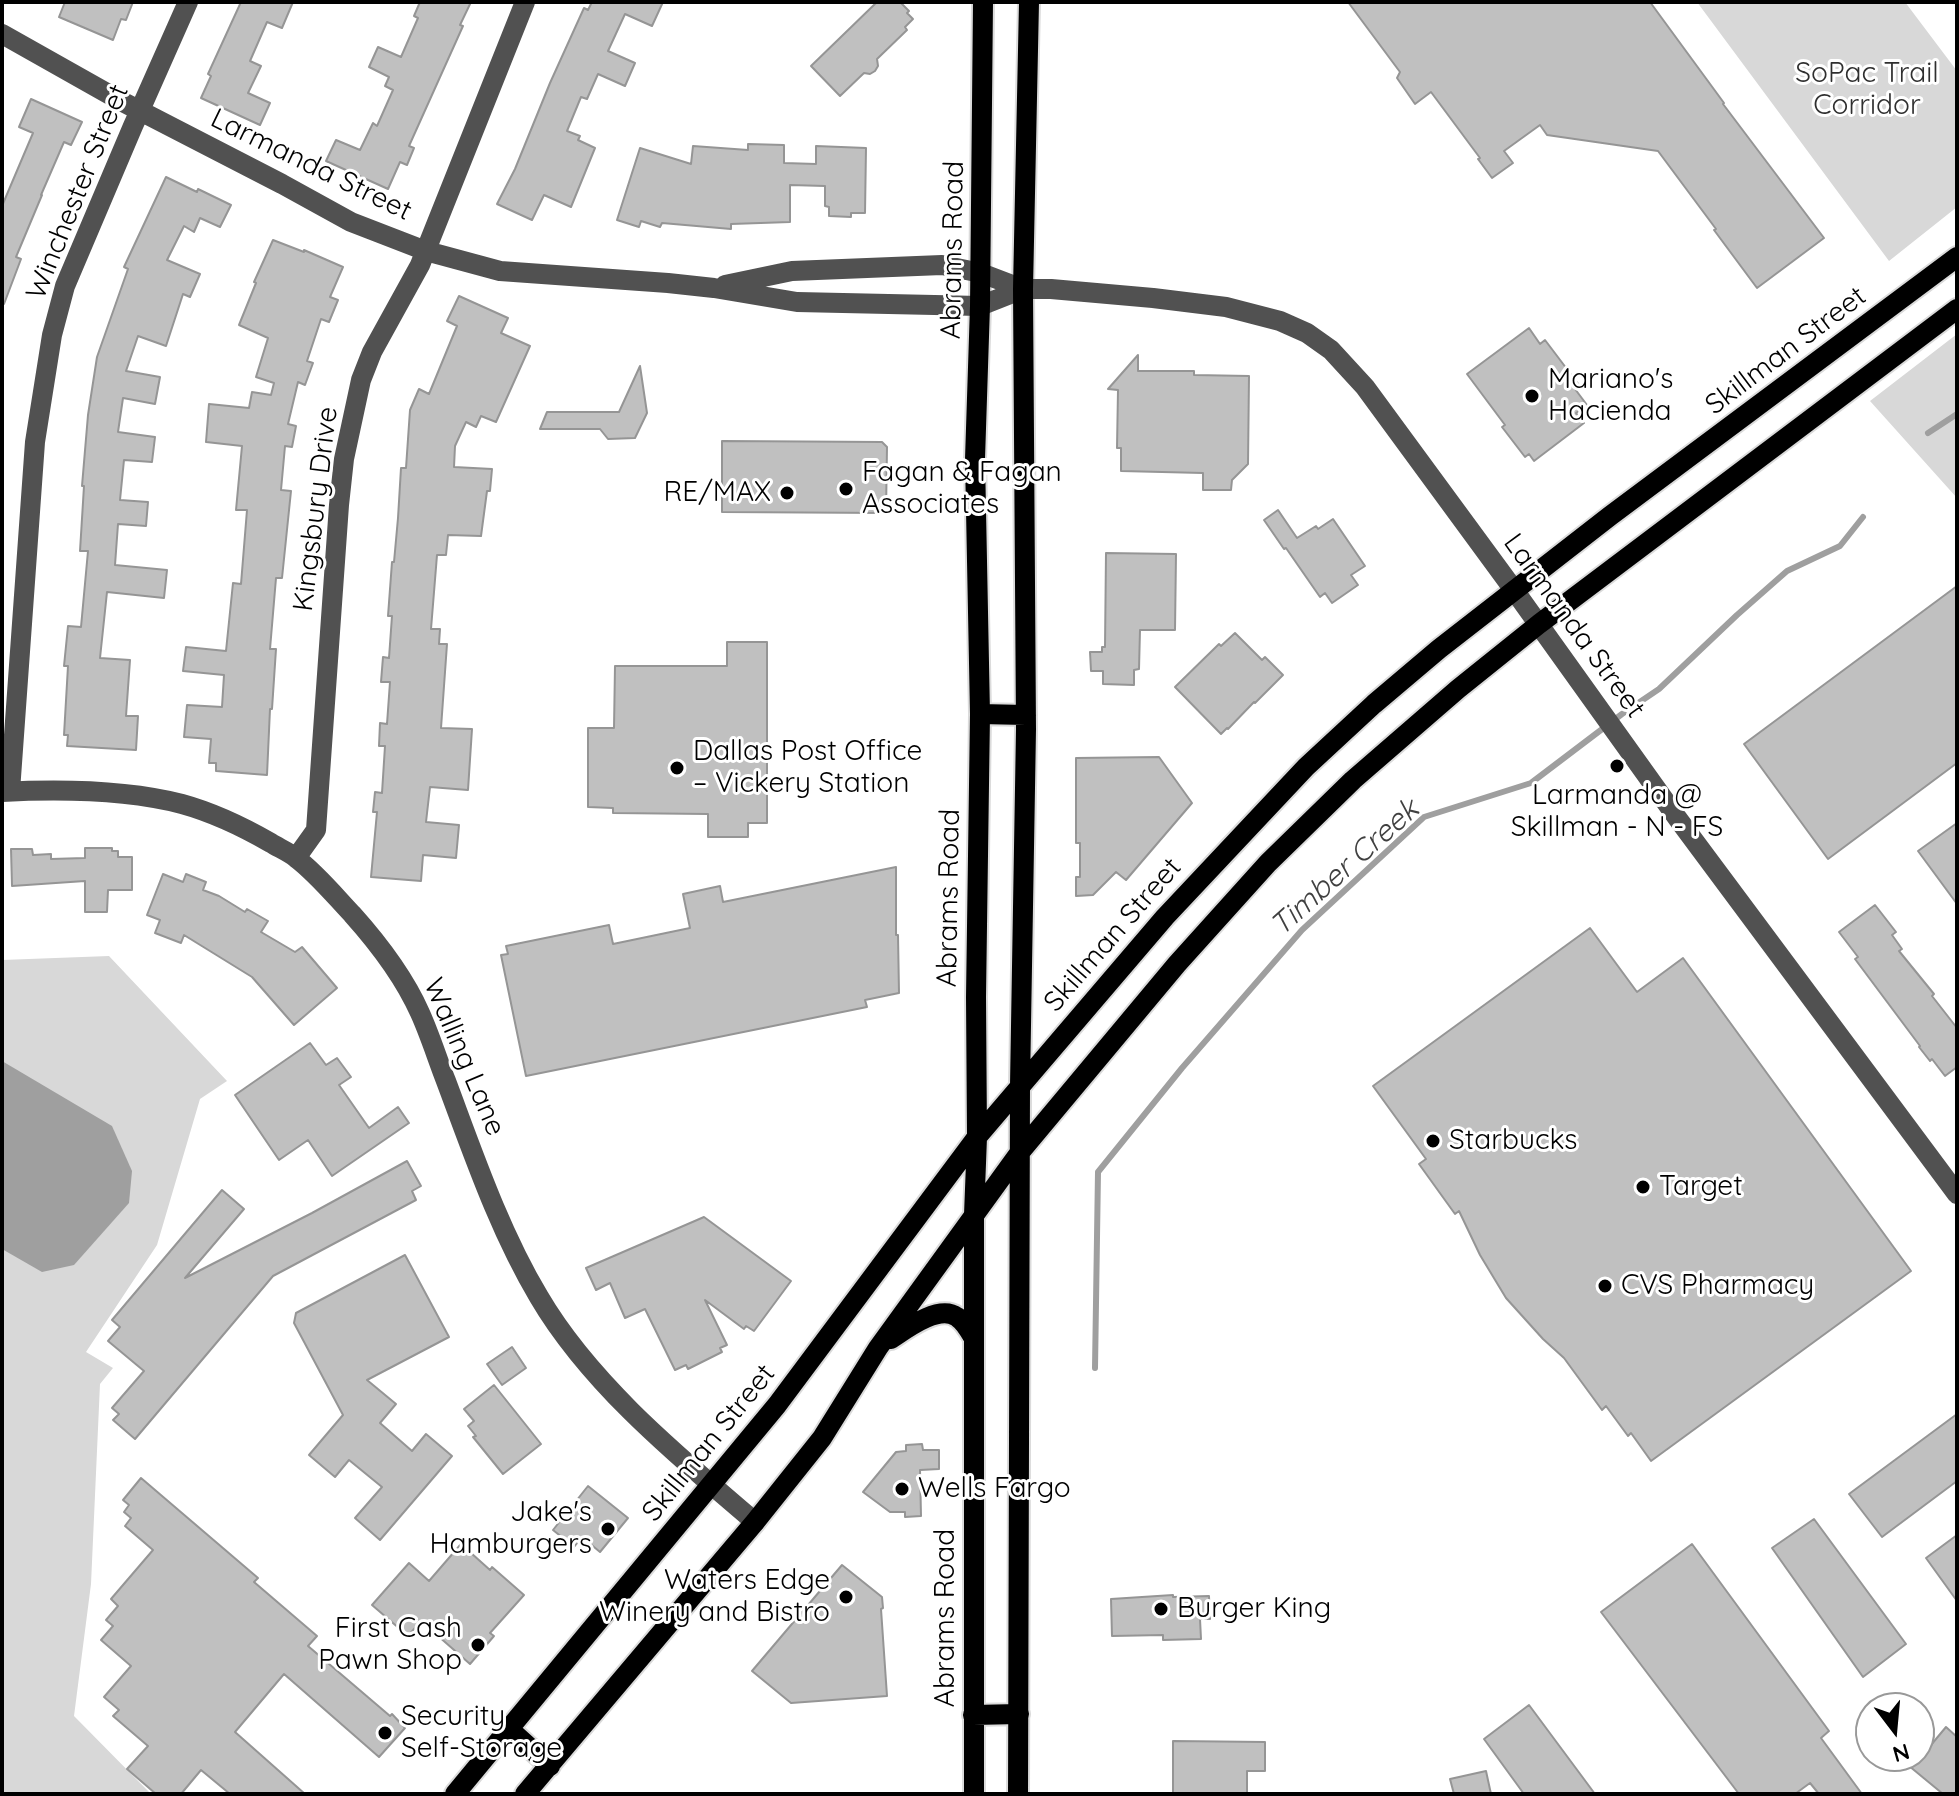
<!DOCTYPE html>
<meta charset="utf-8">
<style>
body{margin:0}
#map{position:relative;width:1959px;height:1796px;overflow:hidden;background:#fff;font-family:Quicksand,sans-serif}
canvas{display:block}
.frame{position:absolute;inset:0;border:4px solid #000;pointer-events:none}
.north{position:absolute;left:1855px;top:1692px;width:80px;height:80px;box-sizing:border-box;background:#fff;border:2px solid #999;border-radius:50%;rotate:164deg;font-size:22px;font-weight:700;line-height:32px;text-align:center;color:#000}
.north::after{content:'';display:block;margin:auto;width:28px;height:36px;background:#000;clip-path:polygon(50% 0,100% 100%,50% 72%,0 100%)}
</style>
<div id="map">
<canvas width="1959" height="1796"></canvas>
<div class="frame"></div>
<div class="north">N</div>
</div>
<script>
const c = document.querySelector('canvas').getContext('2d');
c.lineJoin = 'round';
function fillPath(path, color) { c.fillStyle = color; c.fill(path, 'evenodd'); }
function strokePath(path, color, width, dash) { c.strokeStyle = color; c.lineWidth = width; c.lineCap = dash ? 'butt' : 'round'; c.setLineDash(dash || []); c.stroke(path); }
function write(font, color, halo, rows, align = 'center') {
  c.font = font + ' Quicksand,sans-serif'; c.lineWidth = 6; c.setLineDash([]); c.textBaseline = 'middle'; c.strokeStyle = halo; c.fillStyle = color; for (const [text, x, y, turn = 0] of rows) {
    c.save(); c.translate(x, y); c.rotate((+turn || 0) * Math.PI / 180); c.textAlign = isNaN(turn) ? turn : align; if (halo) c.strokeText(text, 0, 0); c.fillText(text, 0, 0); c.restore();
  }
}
const green = new Path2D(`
 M1697 2H1905L1957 71V207L1889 261Z
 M1957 334V498L1870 401Z
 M109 956 227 1081 200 1099 157 1245 86 1352 113 1368 100 1384 91 1584 74 1716 151 1794H2V960Z`);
const water = new Path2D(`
 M2 1061 112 1126 132 1171 129 1203 74 1265 42 1272 2 1249Z`);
const stream = new Path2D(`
 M1928 433 1957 414
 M1095 1368 1098 1172 1182 1068 1302 930 1424 817 1531 783 1622 714 1659 689 1737 615 1787 571 1840 546 1863 517`);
const building = new Path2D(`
 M65 2H133L126 20 121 19 113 40 59 17Z
 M241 2H293L282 28 267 22 250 61 261 66 248 93 270 103 260 125 201 98 211 76 208 74Z
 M420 2H471L460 25 463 26 409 146 414 148 407 165 400 162 388 189 326 161 336 140 360 150 373 123 377 126 393 90 385 86 389 77 369 67 378 47 401 57 418 18 414 16Z
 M592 2H663L652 26 625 14 608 51 635 63 625 86 598 74 587 99 581 97 567 131 580 136 578 140 595 148 571 207 544 195 532 220 497 204 515 169 550 83 584 8 588 10Z
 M877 2H900L909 11 907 13 913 19 905 27 907 30 877 59 878 66 875 71 870 74 864 73 840 96 811 66Z
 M1348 2H1650L1724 103 1723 104 1824 238 1757 288 1714 230 1716 229 1658 151 1547 135 1540 125 1504 151 1513 163 1492 178 1478 159 1480 158 1431 92 1415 104 1397 78 1400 72Z
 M31 99 82 122 71 145 64 142 41 195H42L16 257 21 259 4 304H2V206L33 133 19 127Z
 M748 144 784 145V163L816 164V146L866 148 865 213H851V217L829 216V207L825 206V186L790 185V222L731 224V229L662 223 660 227 641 221 639 227 617 220 640 148 691 164 693 146 748 150Z
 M166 177 197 192 198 189 231 205 220 227 200 218 194 232 184 226 167 260 200 274 190 297 183 294 166 346 138 336 126 371 160 377 155 404 123 398 118 432 155 437 152 462 124 460 120 500 148 502 146 526 118 524 115 565 167 570 164 598 107 592 100 658 130 660 126 716H138L136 750 67 746 68 735H64L68 666H64L68 626 81 627 88 551H80L84 486H82L88 415 97 357 128 269 124 267Z
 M273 240 304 252V250L343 267 330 297 338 300 329 322 321 319 307 361 313 363 305 385 298 382 288 424 296 426 292 447 285 446 281 490 291 491 282 578H276L270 649H276L272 709H270L267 775 216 771V763H209L211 739 184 737 187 705 222 707 224 675 183 671 186 647 226 651 233 583 241 584 247 510H236L242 446 206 442 209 404 249 408 252 392 271 395 274 383 256 377 268 338 239 325 256 283 254 282Z
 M459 296 508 318 501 333 530 346 496 422 481 416 476 427 466 422 455 446 454 467 492 469 490 491H487L481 536 448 535 446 555H437L431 629H440L439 644H447L441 728 472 729 468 790 430 787 426 822 459 825 456 858 423 855 421 881 371 877 377 812H373L375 792 382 793 385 746H379L380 723 387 724 390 682H381L383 657 389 658 392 616H388L392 562H394L398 518 401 468H406L410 410 419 389 429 394 457 326 447 321Z
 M1529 328 1540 344 1545 340 1579 385 1575 389 1587 405 1576 413 1584 423 1534 461 1529 454 1525 457 1502 427 1505 425 1467 374Z
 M1138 355V371H1194V375L1249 376 1248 464 1232 480 1231 490H1203V473L1121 471V448H1117L1118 390 1108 389Z
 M640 366 647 413 635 438 608 439 600 429H540L547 412H619Z
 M722 441 882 442 887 447 886 513 722 512Z
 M1278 510 1297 538 1316 526 1318 529 1333 519 1365 566 1351 575 1358 585 1332 603 1325 593 1320 597 1286 548 1284 549 1264 520Z
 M1106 553 1176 554 1175 630H1140L1139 669 1134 670V685L1103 684V671H1091L1090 652H1102V647H1105Z
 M1957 586V763L1828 859 1744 744Z
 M1235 633 1262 660 1265 657 1283 675 1255 703 1254 702 1228 729 1227 728 1221 734 1175 687 1219 644 1221 646Z
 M727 642H767V823H748V837H708V814L613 813V808L588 807V728H614L615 666H727Z
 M1159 757 1192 803 1126 880 1116 872 1093 895 1076 896V877H1080V843H1076V758Z
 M1957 823V904L1918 851Z
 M85 848H112V851H118V857H132V890H108L107 912H85V881L12 886 11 849H32L33 855 51 854V859L85 858Z
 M896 867V935H898L899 993 865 1000 867 1007 526 1076 501 955 508 954 506 946 609 925 613 944 690 928 683 894 720 886 723 902Z
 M163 874 183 882 186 874 206 882 203 890 219 896 245 912 247 909 268 921 261 932 295 952 302 947 337 988 294 1025 252 977 184 935 181 943 155 933 160 920 147 915Z
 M1875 905 1896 932 1892 935 1902 949 1899 951 1934 994 1932 996 1957 1028V1067L1945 1076 1932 1059 1930 1061 1919 1047 1920 1046 1855 959 1858 957 1839 932Z
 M1590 928 1637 992 1683 958 1911 1271 1651 1461 1631 1433 1628 1436 1606 1406 1602 1410 1564 1358 1543 1339 1506 1298 1480 1255 1459 1211 1455 1214 1419 1164 1426 1159 1373 1086Z
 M310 1043 326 1065 337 1058 351 1077 339 1085 369 1128 398 1107 409 1123 332 1176 308 1140 279 1160 235 1095Z
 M407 1161 421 1186 412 1191 416 1200 273 1276 135 1439 113 1420 119 1414 112 1408 144 1371 108 1341 120 1327 112 1320 222 1190 244 1209 185 1278 312 1213Z
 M704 1217 791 1281 754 1331 746 1326 744 1329 705 1300 727 1345 720 1348 722 1352 688 1369 686 1365 675 1370 645 1309 625 1318 610 1283 596 1290 586 1268Z
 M405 1255 449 1337 367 1380 396 1404 380 1423 412 1451 426 1434 452 1456 380 1540 355 1518 382 1487 349 1460 335 1477 309 1455 343 1415 294 1323 296 1313Z
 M512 1347 526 1368 502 1385 487 1364Z
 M494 1385 541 1444 503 1474 473 1437 476 1436 468 1426 474 1421 464 1409Z
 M1957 1414V1481L1882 1537 1849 1494Z
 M922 1444 923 1450H939V1469L920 1470 921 1516 905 1517V1512H890L863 1492 896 1452 906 1451V1445Z
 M141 1478 258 1578 254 1582 317 1636 308 1646 390 1716 392 1714 405 1728 379 1757 284 1674 235 1732 305 1794H230L201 1770 181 1794H156L127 1769 148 1746 113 1716 119 1710 104 1697 131 1666 101 1640 113 1626 106 1620 118 1606 111 1599 153 1550 125 1526 131 1518 124 1512 129 1505 123 1500Z
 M588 1486 628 1518 600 1552 582 1537 574 1547 553 1530Z
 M1814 1519 1906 1644 1863 1677 1772 1548Z
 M1957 1535V1601L1926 1558Z
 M461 1544 490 1570 492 1567 524 1595 490 1633 494 1636 470 1664 421 1621 408 1636 372 1605 409 1563 429 1581Z
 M1692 1544 1829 1731 1821 1738 1862 1794H1819L1810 1783 1795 1794H1739L1601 1612Z
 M842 1565 882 1597 883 1608 881 1609 887 1696 791 1703 752 1671Z
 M1173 1595V1597L1209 1596 1210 1619H1200L1201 1639 1163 1640V1635L1112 1636 1111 1599Z
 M1529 1705 1595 1794H1524L1484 1739Z
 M1946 1727 1957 1737V1794H1943L1897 1756H1919V1729L1931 1745Z
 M1173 1741 1265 1742V1771H1247V1794H1173Z
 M1486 1771 1491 1794H1454L1450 1779Z`);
const minor = new Path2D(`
 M2 34 121 101 282 184 351 222 426 251 500 271 668 283 714 288 797 302 980 306 1023 289H1051L1153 298 1226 307 1280 321 1307 333 1331 350 1365 387 1514 590 1678 819 1957 1194
 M725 285 792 271 942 265 981 273 1023 289
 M10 791 35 442 52 335 65 286 133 126 188 2
 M2 792C59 789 127 790 182 804 211 812 245 828 271 843 279 848 289 852 296 858 316 873 335 896 352 914 378 943 404 977 420 1013 430 1035 437 1058 446 1081 473 1153 499 1230 539 1297 590 1384 679 1457 755 1522
 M296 858 316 830 339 505 344 459 361 380 372 352 420 265 525 2`);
const major = new Path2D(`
 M980 714 1026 715
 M891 1339C906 1329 939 1304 957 1317 964 1321 969 1330 973 1337
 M973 1715 1019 1714
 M509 1729 550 1766
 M455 1794 777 1405 977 1137 1165 917 1306 767 1374 704 1439 649 1610 516 1957 257
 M525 1794 755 1522 822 1438 878 1348 1020 1152 1177 964 1268 863 1353 780 1458 689 1539 624 1957 309
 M974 1794V1215L977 1137 976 997 980 714 975 459 980 306 983 2
 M1018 1794 1020 1085 1026 729 1023 289 1029 2`);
const markers = [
 [1532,396,8,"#000"],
 [846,489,8,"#000"],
 [787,493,8,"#000"],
 [1617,766,8,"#000"],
 [677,768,8,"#000"],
 [1433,1141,8,"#000"],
 [1643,1187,8,"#000"],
 [1605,1286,8,"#000"],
 [902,1489,8,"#000"],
 [608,1529,8,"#000"],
 [846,1597,8,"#000"],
 [1161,1609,8,"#000"],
 [478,1645,8,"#000"],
 [385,1733,8,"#000"]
];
const parkNames = [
 ["SoPac Trail",1867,74],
 ["Corridor",1867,106]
];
const streetNames = [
 ["Larmanda Street",311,165,26],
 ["Winchester Street",78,192,-68],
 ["Abrams Road",953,250,-89],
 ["Skillman Street",1786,351,-37],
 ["Kingsbury Drive",316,509,-83],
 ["Larmanda Street",1574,626,54],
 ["Abrams Road",949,898,-89],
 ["Skillman Street",1113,935,-49],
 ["Walling Lane",464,1057,67],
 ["Skillman Street",709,1443,-51],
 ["Abrams Road",946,1618,-90]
];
const poiNames = [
 ["Mariano's",1548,380],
 ["Hacienda",1548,412],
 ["Fagan & Fagan",862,473],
 ["Associates",862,505],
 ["RE/MAX",771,493,"right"],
 ["Dallas Post Office",693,752],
 ["– Vickery Station",693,784],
 ["Larmanda @",1617,796,"center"],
 ["Skillman - N - FS",1617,828,"center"],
 ["Starbucks",1449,1141],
 ["Target",1659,1187],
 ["CVS Pharmacy",1621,1286],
 ["Wells Fargo",918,1489],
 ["Jake's",592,1513,"right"],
 ["Hamburgers",592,1545,"right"],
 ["Waters Edge",830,1581,"right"],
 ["Winery and Bistro",830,1613,"right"],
 ["Burger King",1177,1609],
 ["First Cash",462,1629,"right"],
 ["Pawn Shop",462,1661,"right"],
 ["Security",401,1717],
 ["Self-Storage",401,1749]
];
const waterNames = [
 ["Timber Creek",1345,868,-42]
];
fillPath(green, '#d8d8d8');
fillPath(water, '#9f9f9f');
strokePath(stream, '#9f9f9f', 6);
fillPath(building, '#c0c0c0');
strokePath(building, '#959595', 2);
strokePath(major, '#dbdbdb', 24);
strokePath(minor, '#515151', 20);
strokePath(major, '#000', 20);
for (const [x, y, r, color] of markers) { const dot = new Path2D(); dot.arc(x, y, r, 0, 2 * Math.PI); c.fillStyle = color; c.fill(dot); strokePath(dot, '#fff', 3); }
write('28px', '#2f2f2f', '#fff', parkNames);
write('28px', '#000', '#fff', streetNames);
write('28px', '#000', '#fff', poiNames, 'left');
write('italic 30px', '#404040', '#fff', waterNames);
</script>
